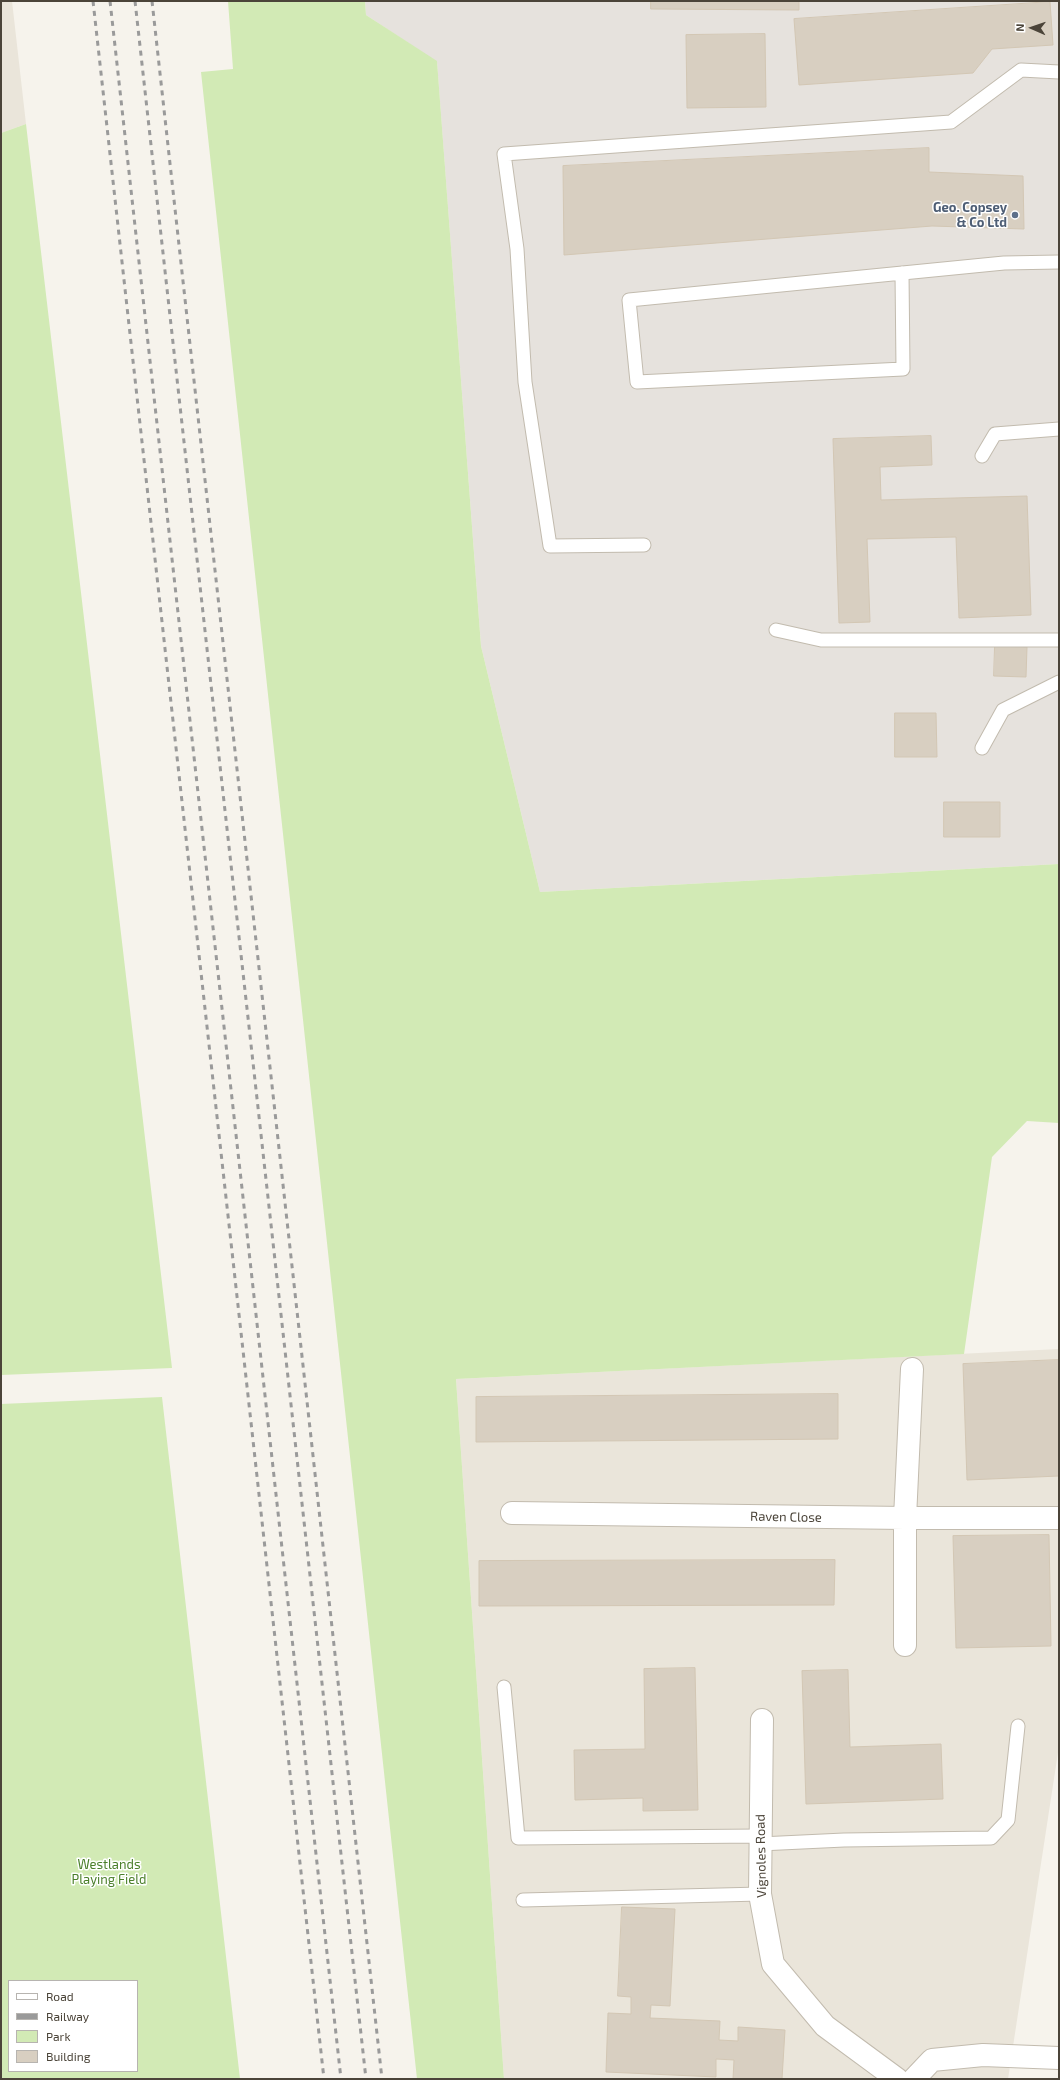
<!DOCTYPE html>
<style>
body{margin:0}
#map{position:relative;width:1060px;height:2080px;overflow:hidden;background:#f6f3ec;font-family:"Exo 2",sans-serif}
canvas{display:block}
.frame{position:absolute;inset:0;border:2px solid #4b4439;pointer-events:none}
.legend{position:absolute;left:8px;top:1980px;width:130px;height:92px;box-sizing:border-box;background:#fff;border:1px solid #b7b4b0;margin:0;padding:5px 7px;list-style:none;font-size:12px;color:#4b4439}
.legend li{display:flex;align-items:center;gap:8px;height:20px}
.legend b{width:20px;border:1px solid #b7b4b0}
.north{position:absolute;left:1012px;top:8px;width:40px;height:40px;-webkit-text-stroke:3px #fff;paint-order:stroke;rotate:272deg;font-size:11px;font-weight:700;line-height:16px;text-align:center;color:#4b4439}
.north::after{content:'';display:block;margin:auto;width:14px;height:18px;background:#4b4439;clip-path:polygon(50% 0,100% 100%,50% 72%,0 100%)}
</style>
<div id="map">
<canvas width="1060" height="2080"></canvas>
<div class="frame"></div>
<ul class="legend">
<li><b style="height:5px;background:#fff"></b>Road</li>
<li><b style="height:5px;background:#9a9a9a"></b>Railway</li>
<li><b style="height:11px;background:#d2eab5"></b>Park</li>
<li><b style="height:11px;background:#d8cfc1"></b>Building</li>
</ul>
<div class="north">N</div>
</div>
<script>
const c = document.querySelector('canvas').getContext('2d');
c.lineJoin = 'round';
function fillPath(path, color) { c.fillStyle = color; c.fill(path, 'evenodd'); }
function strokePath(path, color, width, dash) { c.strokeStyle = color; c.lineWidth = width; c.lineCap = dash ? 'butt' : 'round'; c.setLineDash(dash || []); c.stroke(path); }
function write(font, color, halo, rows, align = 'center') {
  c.font = font + ' "Exo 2",sans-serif'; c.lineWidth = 3; c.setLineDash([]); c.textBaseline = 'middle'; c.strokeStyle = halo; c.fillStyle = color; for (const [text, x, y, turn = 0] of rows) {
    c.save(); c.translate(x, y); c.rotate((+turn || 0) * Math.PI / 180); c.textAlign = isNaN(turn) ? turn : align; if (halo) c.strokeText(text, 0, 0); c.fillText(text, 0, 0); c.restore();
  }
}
const residential = new Path2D(`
 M1 1H12L26 124 1 133Z
 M1059 1349V1746L1008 2079H504L456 1379Z`);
const industrial = new Path2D(`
 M365 1H1059V864L540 892 481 646 437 62 366 15Z`);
const green = new Path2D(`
 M228 1H365L366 15 437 61 481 646 540 892 1059 864V1123L1027 1121 992 1157 964 1354 456 1379 504 2079H417L201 72 233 69Z
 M26 124 172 1368 1 1375V133Z
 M162 1397 240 2079H1V1404ZM9 1981H137V2071H9Z`);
const building = new Path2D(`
 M651 1H799V10L651 9Z
 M1050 2 1053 45 992 49 973 73 799 85 794 19Z
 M765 34 766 107 687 108 686 35Z
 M929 148V172L1023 176 1024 229 932 226 564 255 563 166Z
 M931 436 932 465 880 467 881 500 1027 496 1031 615 959 618 956 537 867 539 870 622 839 623 833 439Z
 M995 646 1027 647 1026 677 994 676Z
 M895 713H936L937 757H895Z
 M944 802H1000V837H944Z
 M1059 1360V1476L967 1480 963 1364Z
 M838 1394V1439L476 1442V1397Z
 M1049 1535 1051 1646 956 1648 953 1536Z
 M835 1560 834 1605 479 1606V1561Z
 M695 1668 698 1810 643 1811V1798L575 1800 574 1750 645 1749 644 1669Z
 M848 1670 850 1747 941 1744 943 1799 806 1804 802 1671Z
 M622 1907 675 1909 670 2006 651 2005 650 2018 720 2021 719 2040 738 2041V2027L785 2030 782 2079H733L734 2060 716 2059V2077L606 2072 608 2013 631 2014V1997L618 1996Z`);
const service = new Path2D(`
 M902 273 903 369 637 382 629 300 1004 263 1059 262
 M982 456 995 434 1059 429
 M644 545 550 546 525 382 517 249 504 154 951 122 1021 70 1059 72
 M776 630 821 640H1059
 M982 748 1003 710 1059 682
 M504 1687 518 1838 760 1836
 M760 1844 844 1840 991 1838 1008 1820 1018 1726
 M523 1900 760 1894`);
const minor = new Path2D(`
 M512 1513 905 1518H1059
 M905 1645V1518L912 1369
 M762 1720 760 1894 773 1964 825 2026 897 2079
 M914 2079 932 2060 983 2055 1059 2058`);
const rail = new Path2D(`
 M93 1 324 2079
 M110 1 341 2079
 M135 1 366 2079
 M152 1 382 2079`);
const markers = [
 [1015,215,4,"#5c6f8a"]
];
const serviceNames = [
 ["Geo. Copsey",1007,208],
 ["& Co Ltd",1007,223]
];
const streetNames = [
 ["Raven Close",786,1517,1],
 ["Vignoles Road",761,1856,-91]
];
const parkNames = [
 ["Westlands",109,1865],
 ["Playing Field",109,1880]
];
fillPath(residential, '#eae5da');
fillPath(industrial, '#e6e2dd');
fillPath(green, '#d2eab5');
fillPath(building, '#d8cfc1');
strokePath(building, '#d3c7b4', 1);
strokePath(service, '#c2bbae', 15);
strokePath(minor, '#c2bbae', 24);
strokePath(service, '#fff', 13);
strokePath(minor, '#fff', 22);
strokePath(rail, '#9a9a9a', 3, [5, 5]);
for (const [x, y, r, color] of markers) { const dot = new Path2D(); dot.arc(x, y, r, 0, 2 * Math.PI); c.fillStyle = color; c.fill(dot); strokePath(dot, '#fff', 1.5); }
write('bold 13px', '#4e5e75', '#fff', serviceNames, 'right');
write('13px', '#4b4439', '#fff', streetNames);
write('13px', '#4a7f2a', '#fff', parkNames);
</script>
